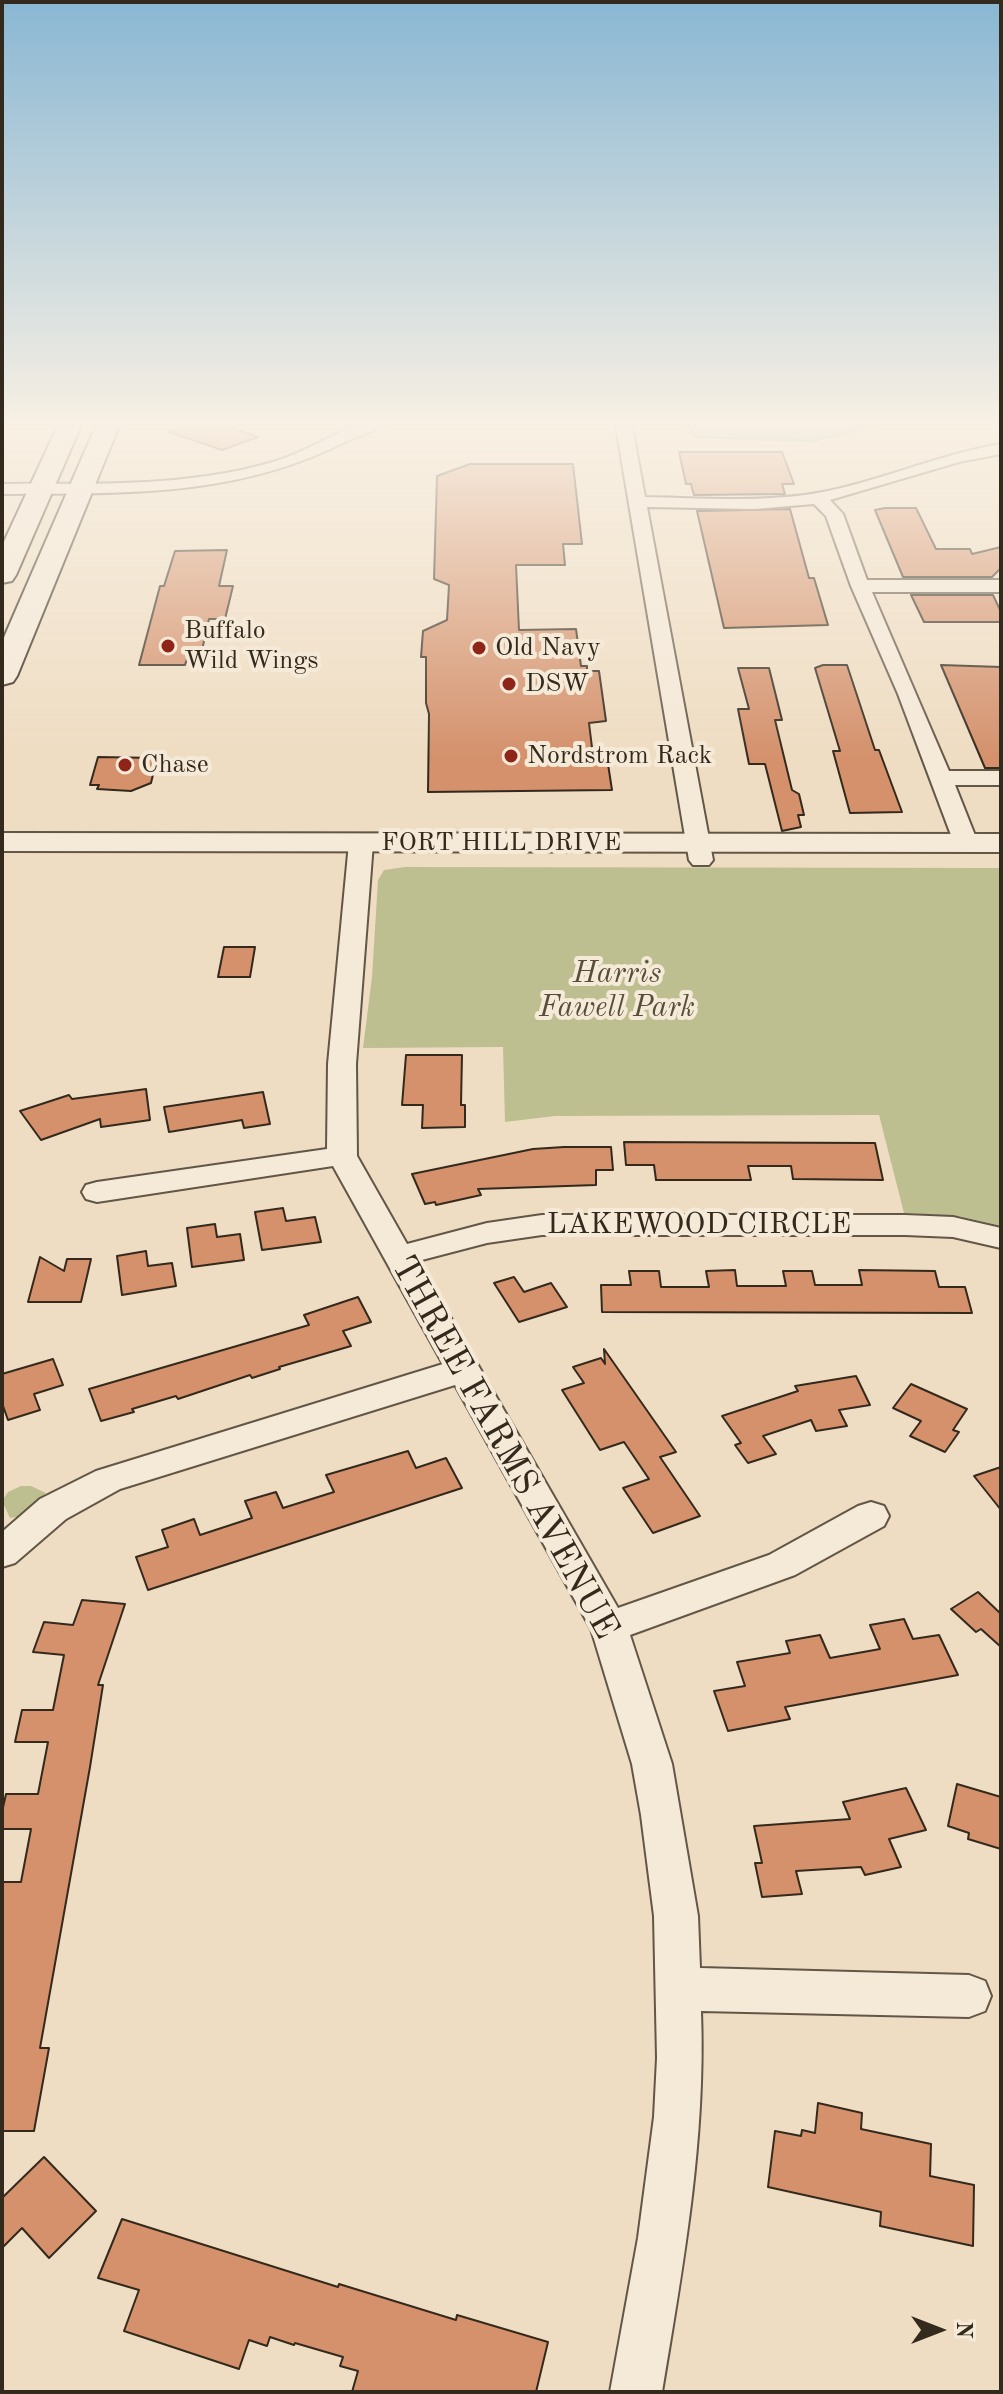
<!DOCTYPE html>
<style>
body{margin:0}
#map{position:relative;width:1003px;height:2394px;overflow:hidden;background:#efddc3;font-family:"Old Standard TT",serif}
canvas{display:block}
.frame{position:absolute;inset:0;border:4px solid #33291c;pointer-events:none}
.north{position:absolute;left:899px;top:2290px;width:80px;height:80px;-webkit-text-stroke:6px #f5e9d8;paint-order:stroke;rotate:90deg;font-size:22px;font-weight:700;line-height:32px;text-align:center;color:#33291c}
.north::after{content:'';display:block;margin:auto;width:28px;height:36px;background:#33291c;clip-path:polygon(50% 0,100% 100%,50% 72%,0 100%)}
</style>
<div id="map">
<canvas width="1003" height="2394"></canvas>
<div class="frame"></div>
<div class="north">N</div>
</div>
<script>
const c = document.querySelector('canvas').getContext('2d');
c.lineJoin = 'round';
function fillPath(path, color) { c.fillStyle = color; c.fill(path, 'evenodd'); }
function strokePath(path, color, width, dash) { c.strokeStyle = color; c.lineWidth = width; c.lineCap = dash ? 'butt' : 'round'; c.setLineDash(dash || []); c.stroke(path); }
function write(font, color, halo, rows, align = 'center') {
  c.font = font + ' "Old Standard TT",serif'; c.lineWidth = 8; c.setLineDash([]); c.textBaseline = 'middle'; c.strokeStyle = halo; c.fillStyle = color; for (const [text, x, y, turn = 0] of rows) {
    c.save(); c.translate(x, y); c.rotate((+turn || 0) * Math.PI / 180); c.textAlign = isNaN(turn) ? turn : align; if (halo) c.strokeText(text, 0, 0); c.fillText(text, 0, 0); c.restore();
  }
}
const green = new Path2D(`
 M405 867 1001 868V1226L959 1216 904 1213 879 1115 555 1116 505 1122 503 1047 363 1048 372 977 378 880 384 870Z
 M21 1486H31L46 1493 17 1517 10 1518 2 1501 8 1492Z`);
const water = new Path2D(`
 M892 421 813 441 695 437 688 426 696 423Z`);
const building = new Path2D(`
 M201 421H211L258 437 222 450 169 432Z
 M679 452H782L794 484H782L785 494 694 495 691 484H686Z
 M470 464H573L582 544H563L565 565H516L519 630 576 629 581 666H587V671H599L606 721 589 723 594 764H608L612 790 428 792 429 714 426 703V657H421L423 631 447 620 449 585 434 579 437 476Z
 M885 508H916L936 549H970L972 554 1001 547V568L992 577H903L875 510Z
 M790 509 809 578H814L828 625 724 628 697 511Z
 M227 550 219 586H233L225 619H209L200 659H187L185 665H139L160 586H164L175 551Z
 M911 595H993L1001 612V622H924Z
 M823 665H847L875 750H879L902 812 850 813 833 751H840L815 668Z
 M941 665 1001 667V768H985Z
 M738 668H769L782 720H775L792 790 799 794 804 815H798L801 827 782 831 765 764H749L738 709H749Z
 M98 757 157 758 151 783 131 791 97 789 99 785H90Z
 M224 947H255L250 977H218Z
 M406 1055H462L461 1105H465V1127L422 1128 423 1105H402Z
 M146 1089 150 1120 101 1127 100 1119 41 1140 20 1111 69 1095 72 1099Z
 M263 1092 270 1124 244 1128 242 1120 169 1132 164 1107Z
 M624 1142 875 1143 883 1180 793 1179 791 1166H748L751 1180H656L654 1165H626Z
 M564 1147H611L613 1170H596V1185L478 1189 481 1195 436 1205 435 1202 425 1204 412 1174 533 1149Z
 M283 1208 286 1221 315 1217 321 1242 262 1250 255 1212Z
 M215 1224 217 1237 240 1234 244 1260 192 1267 187 1228Z
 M146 1251 148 1266 172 1263 176 1286 122 1295 117 1256Z
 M40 1257 64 1271 67 1259H91L81 1302H28Z
 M735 1270 737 1286H786L783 1271H812L815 1285H862L859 1270 935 1271 939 1287H965L972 1313 602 1312 601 1285H631L629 1271H659L661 1287H709L706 1271Z
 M514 1277 524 1292 551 1283 567 1307 519 1322 494 1283Z
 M358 1297 371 1322 343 1331 351 1346 279 1367 280 1369 252 1378 250 1375 178 1399 176 1396 132 1409 134 1412 101 1421 89 1389 309 1325 304 1315Z
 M604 1349 676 1452 660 1457 700 1516 653 1533 623 1488 649 1479 624 1442 600 1450 562 1390 584 1383 573 1367 601 1358 605 1364Z
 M53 1359 63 1385 34 1394 40 1410 8 1420 2 1403V1374Z
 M856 1376 870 1405 839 1410 847 1426 816 1431 811 1420 763 1436 776 1454 748 1463 735 1445 741 1443 722 1416 798 1391 795 1386Z
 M911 1384 967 1409 953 1430 959 1432 945 1452 910 1436 921 1421 893 1408Z
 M408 1451 416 1468 446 1458 462 1488 148 1590 136 1557 168 1547 162 1530 194 1519 200 1535 252 1518 245 1501 276 1492 283 1508 334 1492 326 1475Z
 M1001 1467V1510L974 1476Z
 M978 1592 1001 1614V1647L981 1629 976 1632 951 1609Z
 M82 1600 125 1604 98 1685H103L90 1767 40 2048H49L34 2131H2V1882H21L31 1829H2V1812L6 1794H38L48 1742H15L22 1710H53L64 1655 33 1652 44 1622 73 1625Z
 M904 1619 913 1639 939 1635 958 1675 785 1707 790 1719 728 1731 714 1691 745 1686 737 1662 790 1653 786 1641 820 1635 830 1658 880 1649 870 1625Z
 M957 1784 1001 1797V1849L968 1839 969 1833 948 1826Z
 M906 1788 926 1830 889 1839 901 1867 865 1875 861 1867 796 1871 802 1894 762 1897 755 1863H762L754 1826 850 1819 843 1802Z
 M818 2103 862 2113 861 2129 931 2144 930 2176 974 2185 973 2246 880 2226 881 2212 768 2187 775 2131 801 2136 802 2130 815 2133Z
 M44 2157 96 2211 49 2258 22 2228 2 2248V2198Z
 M122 2219 338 2287 339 2284 456 2320 457 2315 548 2342 536 2392H352L358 2371 340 2366 343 2357 295 2343 294 2345 270 2337 267 2346 249 2340 239 2369 124 2331 139 2290 98 2278Z`);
const minor = new Path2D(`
 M365 421H390C379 431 359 435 345 442 234 498 124 493 2 494V484C92 483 188 488 276 461 307 451 335 433 365 421Z
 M615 421H631L645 497C704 498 764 503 823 492 884 480 940 454 1001 444V454L959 462 830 500 843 514 867 580H1001V592H872L949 771H1001V785H955L978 843 974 848H958L954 843 898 694 851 586 826 516 814 504 754 509 647 507 713 860 709 865H693L689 860Z
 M361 836 369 838 373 843 356 1064 357 1156 407 1244 487 1223 542 1215H905L953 1217 1001 1228V1248L953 1237 905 1235H542L487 1243 418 1261 618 1608 769 1555 858 1506 871 1502 884 1506 889 1516 884 1526 795 1575 630 1635 672 1764 698 1916 700 1968 969 1975 985 1981 991 1996 985 2011 969 2017 701 2011C706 2139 683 2266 662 2392H610L638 2238 654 2117 657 2058 654 1916 641 1815 632 1764 591 1629 455 1385 120 1489 66 1519 15 1563 2 1567V1532L40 1499 96 1471 443 1364 333 1166 97 1202 86 1199 82 1192 86 1185 97 1182 327 1149 328 1064 349 843 353 838Z`);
const tertiary = new Path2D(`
 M2 833 1001 834V852L2 851Z`);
const secondary = new Path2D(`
 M60 421H83L16 575 12 581 2 583V546Z
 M98 421H121L17 676 13 682 2 685V642Z`);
const markers = [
 [168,646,8,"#8f2418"],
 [479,648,8,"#8f2418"],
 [509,684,8,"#8f2418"],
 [511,756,8,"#8f2418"],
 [125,765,8,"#8f2418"]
];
const farPoinames = [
 ["Buffalo",184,631],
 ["Wild Wings",184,661],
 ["Old Navy",495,648],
 ["DSW",525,684],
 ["Nordstrom Rack",527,756],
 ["Chase",141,765]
];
const farStreetnames = [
 ["FORT HILL DRIVE",501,843]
];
const parkNames = [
 ["Harris",617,974],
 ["Fawell Park",617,1008]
];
const streetNames = [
 ["LAKEWOOD CIRCLE",699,1225]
];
const nearStreetnames = [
 ["THREE FARMS AVENUE",504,1448,61]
];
fillPath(green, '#bebf90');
fillPath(water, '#9abcb4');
strokePath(water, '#718177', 2);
fillPath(building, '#d4916c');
strokePath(building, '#33291c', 2);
strokePath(minor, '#625646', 4);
strokePath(tertiary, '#625646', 4);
strokePath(secondary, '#33291c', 4);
fillPath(minor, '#f5e9d8');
fillPath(tertiary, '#f5e9d8');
fillPath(secondary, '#f5e9d8');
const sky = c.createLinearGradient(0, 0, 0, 757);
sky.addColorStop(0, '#89b7d3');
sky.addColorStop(0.56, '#f8f0e4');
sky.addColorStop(1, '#f8f0e400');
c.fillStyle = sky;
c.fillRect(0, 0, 1003, 757);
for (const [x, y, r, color] of markers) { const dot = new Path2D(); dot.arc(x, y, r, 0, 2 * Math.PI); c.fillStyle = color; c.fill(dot); strokePath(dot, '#f5e9d8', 3); }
write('26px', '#33291c', '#f5e9d8', farPoinames, 'left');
write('26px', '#33291c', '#f5e9d8', farStreetnames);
write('italic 30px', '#564e39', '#f5e9d8', parkNames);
write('30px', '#33291c', '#f5e9d8', streetNames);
write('36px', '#33291c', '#f5e9d8', nearStreetnames);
</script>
